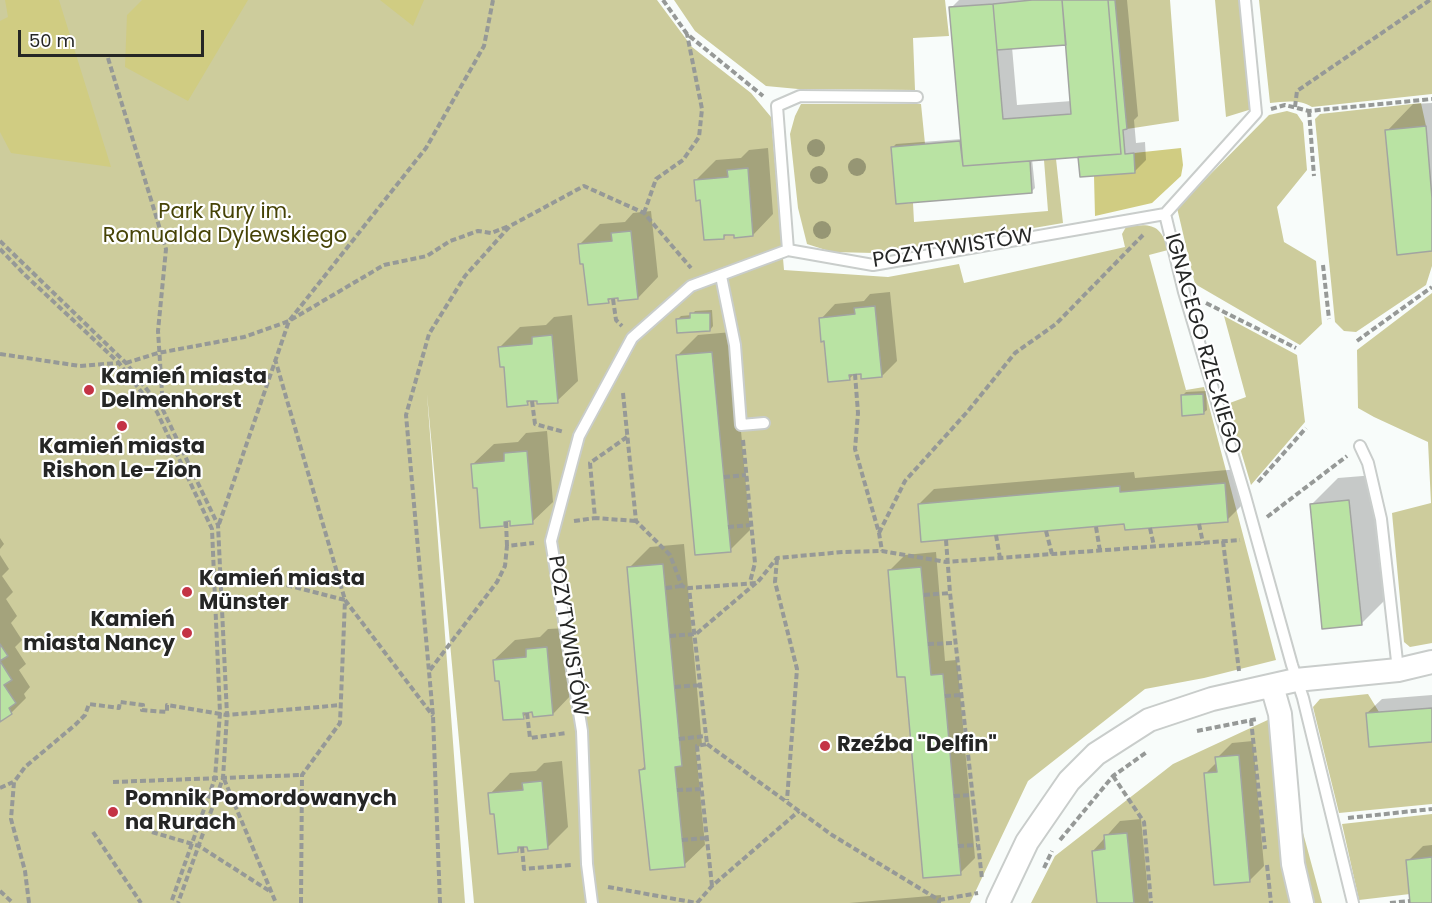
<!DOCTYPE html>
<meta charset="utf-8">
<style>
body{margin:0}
#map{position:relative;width:1432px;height:903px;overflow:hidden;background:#f8fcfa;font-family:Poppins,sans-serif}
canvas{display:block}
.scale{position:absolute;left:18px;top:30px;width:186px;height:27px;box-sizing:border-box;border:3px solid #252625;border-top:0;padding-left:8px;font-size:18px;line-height:21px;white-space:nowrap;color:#252625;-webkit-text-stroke:4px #fff;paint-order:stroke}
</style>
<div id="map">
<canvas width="1432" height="903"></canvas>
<div class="scale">50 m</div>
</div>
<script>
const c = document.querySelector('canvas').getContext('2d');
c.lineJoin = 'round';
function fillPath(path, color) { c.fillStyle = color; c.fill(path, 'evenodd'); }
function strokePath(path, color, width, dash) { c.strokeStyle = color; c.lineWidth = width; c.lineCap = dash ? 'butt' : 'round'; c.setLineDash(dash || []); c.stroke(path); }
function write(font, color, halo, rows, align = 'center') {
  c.font = font + ' Poppins,sans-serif'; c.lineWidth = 4.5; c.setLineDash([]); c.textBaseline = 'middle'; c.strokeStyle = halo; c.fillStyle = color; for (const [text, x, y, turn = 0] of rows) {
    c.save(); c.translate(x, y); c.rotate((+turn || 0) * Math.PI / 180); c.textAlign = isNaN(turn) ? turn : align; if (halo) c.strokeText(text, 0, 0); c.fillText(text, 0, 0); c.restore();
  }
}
const green = new Path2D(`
 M0 0H657L692 47 751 93 771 117 784 270 888 277 959 264 964 283 1125 247 1122 234 1126 227C1151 223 1161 224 1168 250L1149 255 1186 390 1204 387 1276 660 1204 678 1145 689 1028 781 970 903H474L427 394 465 903H0Z
 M674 0H945L949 36 913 38 915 90 798 89 766 86 695 31Z
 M1115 0H1170L1179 121 1127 129Z
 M1215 0H1241L1252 109 1226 117Z
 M1259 0H1432V94L1312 107C1299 99 1284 102 1270 103Z
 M1421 103 1426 126 1398 254 1432 251V266L1426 285 1356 332 1344 331 1335 322 1315 119 1320 114Z
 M801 104H921L925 144 891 147 896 204 913 203 914 222 1048 211 1044 160 1056 159 1063 223 916 248 874 253 832 252 807 244 798 208 790 134 795 116Z
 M1287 111 1297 114 1303 123 1307 170 1277 207 1284 242 1316 261 1322 324 1300 345 1195 284 1177 208 1269 115Z
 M1432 293V643L1410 647 1404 642 1392 513 1431 503 1428 442 1374 417 1358 408 1357 350Z
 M1224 316 1297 355 1305 422 1251 485 1227 404 1246 397Z
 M1368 694 1379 712 1366 713 1369 746 1432 742V804L1339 813 1313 707 1320 699Z
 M1272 718 1322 903H1031L1055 856 1173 764Z
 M1432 814V857L1406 860 1410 894 1359 900 1342 824Z`);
const forest = new Path2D(`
 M5 0H59L111 167 11 153 0 132V21L8 17Z
 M142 0H248L188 101 125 67 127 15Z
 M380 0H424L413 26Z
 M1181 148 1183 165 1181 176 1152 203 1095 216 1094 176 1135 173 1134 153Z`);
const shadow = new Path2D(`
 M959 0H1127L1138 116 1134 120 1136 143 1145 142 1146 160 1135 171 1082 156 1032 159 1035 188 1031 192 893 147 896 144 962 139 951 8ZM1067 43 1072 101 1017 105 1012 47Z
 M1432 103V250L1387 131 1413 104Z
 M768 148 773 214 753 235 735 233 727 234 724 237 702 199 696 180 716 160 741 158 749 150Z
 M651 211 658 277 638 298 612 297 608 301 585 262 579 245 600 224 625 222 633 213Z
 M890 292 897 361 882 376 862 372 855 373 849 379 826 340 821 319 835 304 864 301 870 294Z
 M712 310 713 326 710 330 678 319 681 316 692 315 695 311Z
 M572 315 578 381 557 401 531 399 527 404 505 365 500 347 520 327 546 325 554 317Z
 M732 332 750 530 730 550 677 356 698 335Z
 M1206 391 1207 410 1203 413 1182 396 1186 392Z
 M547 431 553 502 532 522 511 519 503 525 478 486 473 464 494 444 518 442 526 433Z
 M1239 469 1242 505 1227 520 1125 523 919 504 934 489 1134 472 1135 478Z
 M1375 475 1387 598 1361 624 1312 504 1338 478Z
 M0 538 4 544 0 549Z
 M684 544 702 744 696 750 705 845 684 865 641 770 647 764 629 568 650 547Z
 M936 552 945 661 957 660 975 858 960 873 906 675 890 570 905 555Z
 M0 555 9 569 2 576 13 592 6 599 17 616 11 623 22 640 15 647 26 664 19 670 30 687 24 694 26 698 11 713 0 720Z
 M567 628 573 693 553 714 529 711 523 717 500 679 494 660 515 640 540 637 548 629Z
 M1432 695V740L1367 713 1382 699Z
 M1253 741 1264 866 1249 881 1205 774 1217 762V758L1232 743Z
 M562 761 568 827 547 848 523 845 517 851 495 812 490 794 510 773 536 771 544 763Z
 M1141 819 1149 903H1098L1093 851 1120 821Z
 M1432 845V903H1412L1408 861 1423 846Z
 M941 895V903H849Z`);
const building = new Path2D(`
 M1032 0H1062L1066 45 997 50 993 4Z
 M1062 0H1108L1121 154 963 166 949 7 993 4 1003 119 1071 114Z
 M1108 0H1115L1127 129 1123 130 1125 154 1134 153 1135 173 1080 177 1078 157 1121 154Z
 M1426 126 1432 198V251L1397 255 1385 130Z
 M960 141 963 166 1030 161 1032 193 896 204 891 147Z
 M748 168 753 236 734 238V235H724V239L704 240 700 200 696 201 694 180 728 177 727 170Z
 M631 231 638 299 618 301V298L608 299 609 303 588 305 583 264H580L578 244 612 241 611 233Z
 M875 306 882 377 861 379V374L849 375 850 380 828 382 824 341 821 342 819 318 855 314 854 308Z
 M690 313H710V331L677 333 676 319 690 318Z
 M552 335 558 403 537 404V401H527L528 405 507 407 504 367H500L498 347 532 344V337Z
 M712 352 731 552 695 555 676 355Z
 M1203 394 1204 414 1182 416 1181 395Z
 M527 451 533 524 510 526V521L504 522V526L480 528 477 488H473L471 464 504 461V453Z
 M1225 483 1228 522 1125 530 1124 524 921 542 918 504 1120 486V492Z
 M1349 500 1362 625 1322 629 1310 504Z
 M663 564 682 766 675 767 685 867 650 870 639 770 645 769 627 567Z
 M921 567 931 675 943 674 961 875 923 878 905 677H897L888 570Z
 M0 644 8 656 0 661 12 680 4 685 16 703 9 708 12 714 0 722Z
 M547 647 553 715 533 717 532 712 527 713H523L524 719 503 720 499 681H495L493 660 526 657V649Z
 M1432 708V742L1369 747 1366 713Z
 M1239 755 1250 882 1214 885 1204 773 1217 772 1215 757Z
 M542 781 548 849 528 851 527 847H518V852L498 854 494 814H490L488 793 523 790 522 783Z
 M1127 833 1134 903H1097L1092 851 1105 849 1104 835Z
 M1432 857V903H1410L1406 860Z`);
const path = new Path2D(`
 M663 0 687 34 763 96
 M108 58 166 249 158 331 163 408
 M1295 107 1297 91 1430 0
 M1271 109 1285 105 1309 111 1432 99
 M1309 111 1314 176
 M644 213 656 179 683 160 699 137 702 109 687 34
 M0 241 126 363 163 410 218 525 227 715 223 778 178 903
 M0 249 25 275 119 363 157 412 212 529 220 713 215 778 171 903
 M1323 265 1329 319
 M613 299 616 320 622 326
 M1206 303 1296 348
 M1357 341 1432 287
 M0 354 80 366 118 363
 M126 363 158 353 244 337 289 321 384 265 427 256 450 241 478 231 491 233 509 226
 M855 374 858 413 855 449 879 533 882 551
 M623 393 636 521 670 555 682 586 689 588
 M532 401 535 424 564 432
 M627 437 590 463 595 518 636 521
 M743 440 755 563 750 582
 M724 477 746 475
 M1258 482 1306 428
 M1267 517 1347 456
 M574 521 595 518
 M506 522 507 546
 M219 524 289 321 426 148 484 46 493 0
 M1199 524 1203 543
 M728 527 751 525
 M1096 527 1100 551
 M1150 528 1154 546
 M1046 531 1052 554
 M879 533 905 481 968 411 1015 353 1056 324 1143 235
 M996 535 1000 558
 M946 540 950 593 982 879
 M1223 541 1239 671
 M777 559 775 582 797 669 787 800
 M243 574 345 600 275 359
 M666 588 682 586
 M924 595 950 593
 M345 600 433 716
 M670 636 696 634 756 583
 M928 644 955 643
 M430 670 497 582 505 566 507 546 534 543
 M675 687 701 685
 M945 696 961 695
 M527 713 530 738 567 733
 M1251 720 1265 849
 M1197 731 1257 719
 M679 739 706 736
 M707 744 832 835 939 900V903
 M949 746 966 745
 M1113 776 1144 822 1151 903
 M224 779 276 903
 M113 782 302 775
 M0 788 13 782
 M677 790 702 789
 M954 796 972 795
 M1348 818 1432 809
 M93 832 141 903
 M152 832 199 846 271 892
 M682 840 707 838
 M1060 840 1113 776 1147 752
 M958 846 977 845
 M522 847 524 869 572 865
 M1267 865 1271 903
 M1044 868 1052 851
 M712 886 697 746 707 744 689 588 757 583 777 558 843 552 882 551 946 562 1240 540
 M608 887 697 903
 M0 891 13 903
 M939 900 978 893
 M29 903 25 871 11 819 14 782 25 767 75 725 85 715 89 704 119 708 120 702 143 705 142 710 167 712V705L227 715 341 705
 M301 903 302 775 340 723 345 600
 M440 903 433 716 406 415 429 334 465 276 510 226 584 186 644 213 691 268
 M697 903 712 886 799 811
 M1390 903 1410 901`);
const lane = new Path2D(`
 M1245 0 1256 113 1165 214 1184 292 1245 496 1292 665 1303 698 1353 903
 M788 250 777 106 800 96 917 97
 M721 276 735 345 741 425 764 423
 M1360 446 1368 463 1381 519 1398 670
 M592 903 587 864 582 731 551 541 579 436 632 338 691 286 788 250 873 265 1165 214`);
const street = new Path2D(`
 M1272 686 1280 714 1293 864 1302 903
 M998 903 1027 842 1069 781 1096 754 1149 720 1212 699 1296 680 1398 670 1432 662`);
const trees = [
 [816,148],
 [857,167],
 [819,175],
 [822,230]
];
const markers = [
 [89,390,6,"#c43345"],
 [122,426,6,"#c43345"],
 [187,592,6,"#c43345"],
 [187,633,6,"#c43345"],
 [825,746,6,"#c43345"],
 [113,812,6,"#c43345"]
];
const parkNames = [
 ["Park Rury im.",225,213],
 ["Romualda Dylewskiego",225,237]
];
const streetNames = [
 ["POZYTYWISTÓW",953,249,-9],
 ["IGNACEGO RZECKIEGO",1202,344,74],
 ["POZYTYWISTÓW",567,636,81]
];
const poiNames = [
 ["Kamień miasta",101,378],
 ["Delmenhorst",101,402],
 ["Kamień miasta",122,448,"center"],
 ["Rishon Le-Zion",122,472,"center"],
 ["Kamień miasta",199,580],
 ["Münster",199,604],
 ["Kamień",175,621,"right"],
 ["miasta Nancy",175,645,"right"],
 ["Rzeźba \"Delfin\"",837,746],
 ["Pomnik Pomordowanych",125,800],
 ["na Rurach",125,824]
];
fillPath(green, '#cdcc9c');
fillPath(forest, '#d0cc82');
fillPath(shadow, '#0003');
fillPath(building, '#b9e3a3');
strokePath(building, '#a2a4a1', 1.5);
strokePath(lane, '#c9cdcb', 14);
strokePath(street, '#c9cdcb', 26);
strokePath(path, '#969997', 4, [6, 3]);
strokePath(lane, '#fff', 10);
strokePath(street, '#fff', 22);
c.fillStyle = '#969674';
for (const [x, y] of trees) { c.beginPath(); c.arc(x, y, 9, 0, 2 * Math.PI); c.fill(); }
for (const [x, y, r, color] of markers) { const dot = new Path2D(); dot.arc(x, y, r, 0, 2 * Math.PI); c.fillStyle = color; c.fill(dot); strokePath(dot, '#fff', 2); }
write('21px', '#464306', '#fff', parkNames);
write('21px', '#252625', '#fff', streetNames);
write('bold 21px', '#252625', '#fff', poiNames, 'left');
</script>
